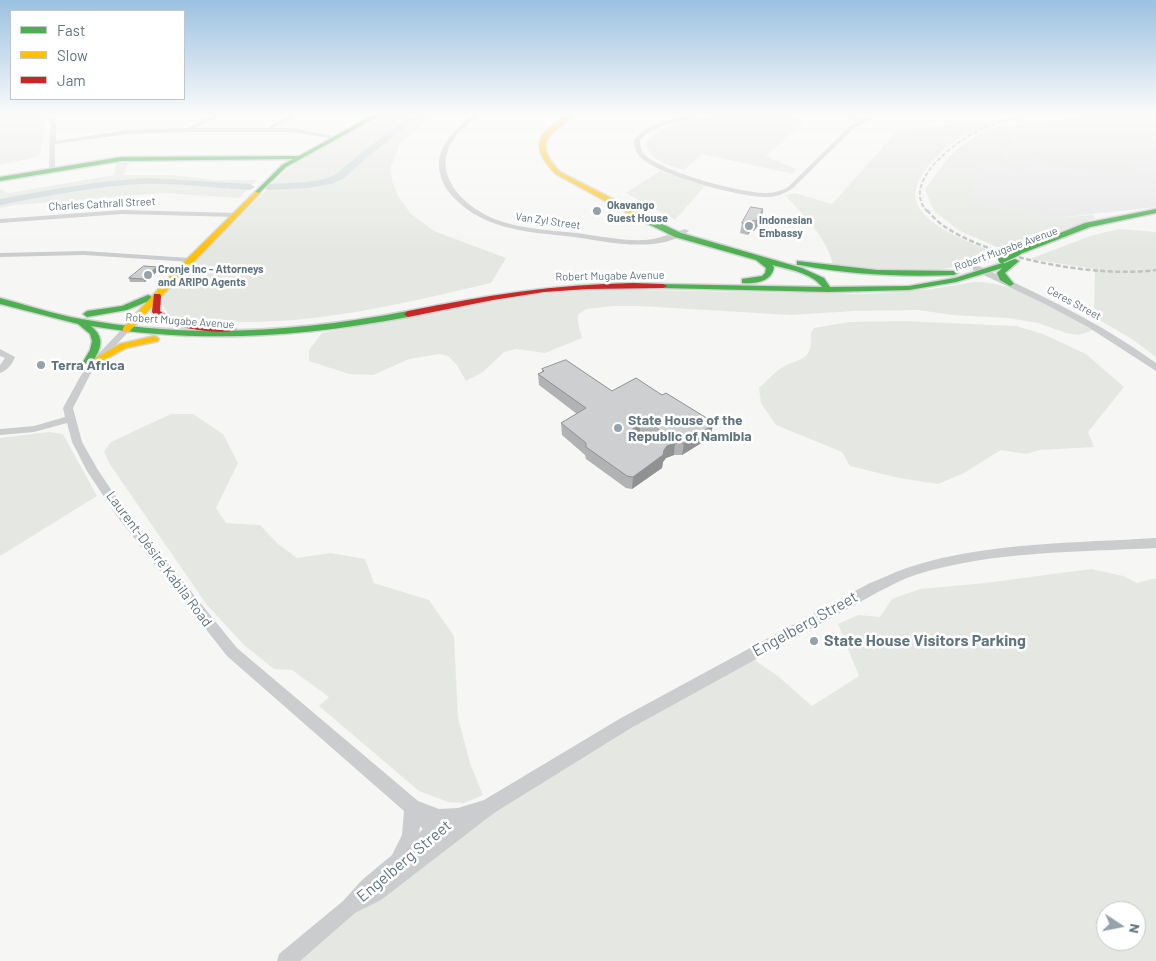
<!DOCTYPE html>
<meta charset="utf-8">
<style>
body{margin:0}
#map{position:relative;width:1156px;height:961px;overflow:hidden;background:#f6f6f5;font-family:Barlow,sans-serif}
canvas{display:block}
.legend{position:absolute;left:10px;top:10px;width:175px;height:90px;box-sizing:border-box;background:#fff;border:1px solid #c0c8cc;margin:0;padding:6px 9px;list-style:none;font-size:15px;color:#617580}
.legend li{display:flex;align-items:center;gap:10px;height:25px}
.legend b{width:25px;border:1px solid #c0c8cc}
.north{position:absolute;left:1096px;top:901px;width:50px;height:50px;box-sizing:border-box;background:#fff;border:1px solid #c0c8cc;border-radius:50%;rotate:101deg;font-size:14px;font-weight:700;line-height:20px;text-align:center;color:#617580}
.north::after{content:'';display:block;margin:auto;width:18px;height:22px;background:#95a2a9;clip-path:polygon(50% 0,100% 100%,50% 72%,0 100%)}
</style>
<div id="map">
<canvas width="1156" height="961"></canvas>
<ul class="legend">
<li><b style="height:6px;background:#4caf50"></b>Fast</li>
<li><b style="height:6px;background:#ffc107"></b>Slow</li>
<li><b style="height:6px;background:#c62828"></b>Jam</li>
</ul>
<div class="north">N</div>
</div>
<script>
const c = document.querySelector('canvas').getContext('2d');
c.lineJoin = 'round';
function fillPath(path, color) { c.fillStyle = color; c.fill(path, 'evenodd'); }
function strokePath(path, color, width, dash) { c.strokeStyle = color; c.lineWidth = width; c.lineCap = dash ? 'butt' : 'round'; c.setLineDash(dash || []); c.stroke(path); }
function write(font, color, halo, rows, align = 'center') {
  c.font = font + ' Barlow,sans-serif'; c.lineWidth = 5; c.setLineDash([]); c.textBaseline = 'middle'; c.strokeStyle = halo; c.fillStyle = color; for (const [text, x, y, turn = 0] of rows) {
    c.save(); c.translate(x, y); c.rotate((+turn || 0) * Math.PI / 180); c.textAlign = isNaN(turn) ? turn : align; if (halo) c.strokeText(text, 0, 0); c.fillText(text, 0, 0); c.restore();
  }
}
const built = new Path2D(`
 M0 114 40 115 46 122 43 143 39 146H42L39 157 0 165Z
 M1098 114H1156V207L1056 218 969 202 982 166 1026 169 1006 159 1002 149 1004 146 1015 142 1007 126 1039 124Z`);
const green = new Path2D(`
 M385 114H434L400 144 391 167 392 181 398 196 411 214 434 231 506 258 491 283C401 304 309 327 216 321 204 321 189 322 177 319 166 316 163 306 160 296L281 175C310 149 350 132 385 114Z
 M717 114H784L804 122 766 156 796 169 793 174 702 154 684 170C668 165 649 161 646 142L664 128Z
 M985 122 990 124C981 128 971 131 962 136 944 147 906 181 918 205 929 229 976 245 999 254L965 265 932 271 856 269 833 265C827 237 803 215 785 195L795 193 832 204 898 130Z
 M1000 125 1007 126 1015 142 1004 146 1002 149 1006 159 1028 170 982 166 969 202 1056 218 1093 215 1095 218 1093 219 1004 250 960 231 934 211 925 190C950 153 958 143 1000 125Z
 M1028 147 1117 152 1136 172 1042 166Z
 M116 163H129L123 175H172L213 180H257L239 198 163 193 16 205 0 208V189L9 193 114 175Z
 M660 171 705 186 675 220 626 193Z
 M1119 229 1156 232V357L1132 339 1094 317 1095 269 1030 259 1090 236Z
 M974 282C1013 281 1061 310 1093 330L1079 335 1066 333 1038 323 1008 318 953 315 918 310 854 311 791 315 639 306H613L586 309 578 315V323L582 338 545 353 516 349 504 352 483 372 466 381 457 365 448 356 439 354 409 359 373 375 349 374 309 361V350L322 333 504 299 581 289 868 294 932 289Z
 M904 321 1016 326 1043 334 1086 354 1124 387 1088 432 1094 447 1040 450 1026 454 1001 450 964 473 938 484 899 478 850 466 842 452 776 425 761 403 759 388C766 382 774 372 783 367 803 357 812 361 811 333L814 328 849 322Z
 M171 414H193L223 434 238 463 216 508 226 523 260 525 278 544 297 558 331 553 365 559 374 583 429 600 454 636 458 718 471 766 483 795 464 803 448 802 419 791 319 706 329 697 292 670 274 669 244 645 207 605 109 463 104 451 111 442Z
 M49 432 63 434 97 496 0 556V438Z
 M1091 569 1123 576 1137 583 1156 578V961H286L488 807 752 658 779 677 812 706 859 676 838 624 858 615 880 617 892 599 920 589 985 583ZM1106 911H1136V941H1106Z`);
const river = new Path2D(`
 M413 114H423L367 157 343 179 331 184 307 188 268 190 263 187 268 184 307 182 325 179 335 175 361 153Z
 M145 178 250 184 255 187 250 190C214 188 179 183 143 184 95 186 47 196 0 205V199C48 190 96 181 145 178Z`);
const street = new Path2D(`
 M47 114H52L56 120V141L128 130 188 128 217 114H224L195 128H269V126L295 114H302L273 128H293L338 137 335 139 293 132H185L128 134 55 144V171L52 173 49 171 50 120Z
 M476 114H482C472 122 461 128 454 139 429 174 465 208 497 220 522 229 549 230 576 233 599 236 622 241 645 240 659 239 671 233 685 229L689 231C660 254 607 242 574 237 531 232 486 231 454 198 444 188 438 175 439 160 442 140 459 125 476 114Z
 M579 114H584L581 117Z
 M693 114H704C682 124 658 121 640 140 640 146 641 151 645 155 663 172 740 193 766 193 774 193 781 191 788 187L850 126 858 122 839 114H847L862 120 873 114H880L854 128 792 189C784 194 776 197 766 197 739 197 661 176 641 158 636 153 634 147 634 140 649 123 671 119 693 114Z
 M122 210 236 213 240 215 236 217 122 214 0 223V219Z
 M84 251 190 258 194 260 190 262 84 255 0 257V253Z
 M973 266H979C1041 295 1101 323 1156 363V371L1088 327 1043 303 973 270Z
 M126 327 130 330 92 371 73 408 82 442 98 470 124 509 237 648 418 801 439 809 458 808 484 800 621 718 870 583C884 578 898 570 913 566 989 542 1077 543 1156 538V548C1079 552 993 551 918 574 905 578 892 585 880 591L631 728 494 813 381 900 355 913 300 961H277L279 954 343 901 362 880 392 855 402 835 404 811 227 656 116 515 87 471 72 442 67 423 34 432 0 435V429L34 426 65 417 63 408 85 368 123 328ZM420 826 423 829 419 833Z
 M0 349 15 357C13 363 7 371 0 373V365L5 358 0 356Z`);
const fast = new Path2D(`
 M375 114H382L286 167 257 195 255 194V192L282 165 293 159 121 161 0 181V177L121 157 299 156Z
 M1156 209V213L1090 227 1020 254 1013 252 1085 223Z
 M646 219H652L681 233 802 268 824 278 830 287 909 286 955 278 1015 259 1019 261 1005 273 1014 284 1010 286 1000 280 997 273 1002 268 956 282 909 290 828 292 663 288H660V284L822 287C812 273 788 269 772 265L774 267C772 282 755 284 742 283V279L762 276 765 273 766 268 756 260 675 237 646 223Z
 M797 261 877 270 954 271 958 273 954 275C902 277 851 275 800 265H797Z
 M148 295 151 296V300L127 310 87 317 83 314 87 311 122 306Z
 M0 298C27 305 53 314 81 319 190 339 299 332 408 311L412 314 408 317C301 337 200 344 91 326 102 335 103 344 96 356 94 360 93 363 88 365L83 362 90 350 92 341 90 334 78 324 0 304Z`);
const slow = new Path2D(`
 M570 114H577C552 133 530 141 560 172L652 219V223H646L556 174C527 145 539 132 570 114Z
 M255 192 260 193 183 273 129 332H123V328L177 269Z
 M155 336 159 339 158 341 126 348 97 364H91L89 362 120 344Z`);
const jam = new Path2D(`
 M633 283 663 284 667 286 663 288 588 289 544 292 493 300 408 317 404 314 408 311C483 296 556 284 633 283Z
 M154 294H160L161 296 160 311C181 327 207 325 232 326L236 329C227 336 179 328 168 323 161 320 156 317 152 312Z`);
const railFar1 = new Path2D(`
 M928 212C899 184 955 142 977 131 994 123 1012 119 1029 114`);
const rail = new Path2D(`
 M927 210C931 215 936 220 941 224 988 259 1098 278 1156 270`);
const fastBridge = new Path2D(`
 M1002 259 1017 252`);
const wall = new Path2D(`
 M763 209 762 220 754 231 751 230 748 235 740 233 742 223Z
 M157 267 159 270 145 282H130L129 278Z
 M542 369 612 391 662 395 713 422 711 437 682 455H674L666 458 663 462 662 468 632 489 626 488 586 459 585 455 562 435 561 423 577 414 539 385 538 374 542 372ZM640 437 654 438 657 441 641 442 636 439Z`);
const shadedWall = new Path2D(`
 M763 209 762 220 754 231 756 221Z
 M753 220 751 230 748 235 750 224Z
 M157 267 159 270 145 282 143 279Z
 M713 422 711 437 682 455 684 443Z
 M640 425V437L629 443 630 431Z
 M675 443 674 455 666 458 663 462 662 468 632 489 633 477 664 450 667 446Z`);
const building = new Path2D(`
 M751 207 763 209 756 221 753 220 750 224 742 223Z
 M144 266 157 267 143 279 129 278Z
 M566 360 612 391 636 378 662 395 666 393 713 422 711 424 713 425 684 443H675L667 446 664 450 663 455 633 477 627 476 586 447V443L561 423 586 408 538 374 544 371 542 369ZM640 425 655 426 665 435 656 441 641 442 634 438 630 431Z`);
const markers = [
 [597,211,5,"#95a2a9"],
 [749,226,5,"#95a2a9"],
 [148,275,5,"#95a2a9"],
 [41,365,5,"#95a2a9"],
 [618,428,5,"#95a2a9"],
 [814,641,5,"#95a2a9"]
];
const farStreetnames = [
 ["Charles Cathrall Street",102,204,-3],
 ["Van Zyl Street",548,221,8],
 ["Robert Mugabe Avenue",1006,249,-20],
 ["Robert Mugabe Avenue",610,276,-1],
 ["Ceres Street",1074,303,28],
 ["Robert Mugabe Avenue",180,321,4]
];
const farPoinames = [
 ["Okavango",607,205],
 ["Guest House",607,218],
 ["Indonesian",759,220],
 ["Embassy",759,233],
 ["Cronje Inc - Attorneys",158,269],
 ["and ARIPO Agents",158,282]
];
const poiNames = [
 ["Terra Africa",51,365],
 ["State House of the",628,420],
 ["Republic of Namibia",628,436]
];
const streetNames = [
 ["Laurent-Désiré Kabila Road",159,559,53]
];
const nearStreetnames = [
 ["Engelberg Street",805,624,-29],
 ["Engelberg Street",404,861,-40]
];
const nearPoinames = [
 ["State House Visitors Parking",824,641]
];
fillPath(built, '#e5e7e6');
fillPath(green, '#e5e8e2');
fillPath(river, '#c9d4d6');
strokePath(fast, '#d3d4d4', 3);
strokePath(slow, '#d3d4d4', 3);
strokePath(jam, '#d3d4d4', 3);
fillPath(street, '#cbcccd');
fillPath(fast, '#4caf50');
fillPath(slow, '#ffc107');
fillPath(jam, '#c62828');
strokePath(railFar1, '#c0c2c3', 2, [4.5, 2]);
strokePath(rail, '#c0c2c3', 2.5, [5, 2.5]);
strokePath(fastBridge, '#d3d4d4', 10, []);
strokePath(fastBridge, '#4caf50', 8);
fillPath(wall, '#b0b2b3');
fillPath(shadedWall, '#909192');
fillPath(building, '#cdcfd0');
strokePath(building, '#909192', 1);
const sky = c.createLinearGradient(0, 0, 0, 249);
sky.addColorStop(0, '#9bc1e1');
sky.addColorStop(0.46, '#fbfbfa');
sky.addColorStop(1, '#fbfbfa00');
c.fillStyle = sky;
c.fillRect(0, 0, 1156, 249);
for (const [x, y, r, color] of markers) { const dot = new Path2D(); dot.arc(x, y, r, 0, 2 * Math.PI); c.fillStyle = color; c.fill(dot); strokePath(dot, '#fff', 2); }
write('11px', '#617580', '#fff', farStreetnames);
write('bold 11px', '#617580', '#fff', farPoinames, 'left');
write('bold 14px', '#617580', '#fff', poiNames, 'left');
write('14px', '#617580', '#fff', streetNames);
write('16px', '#617580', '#fff', nearStreetnames);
write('bold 16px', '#617580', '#fff', nearPoinames, 'left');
</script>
